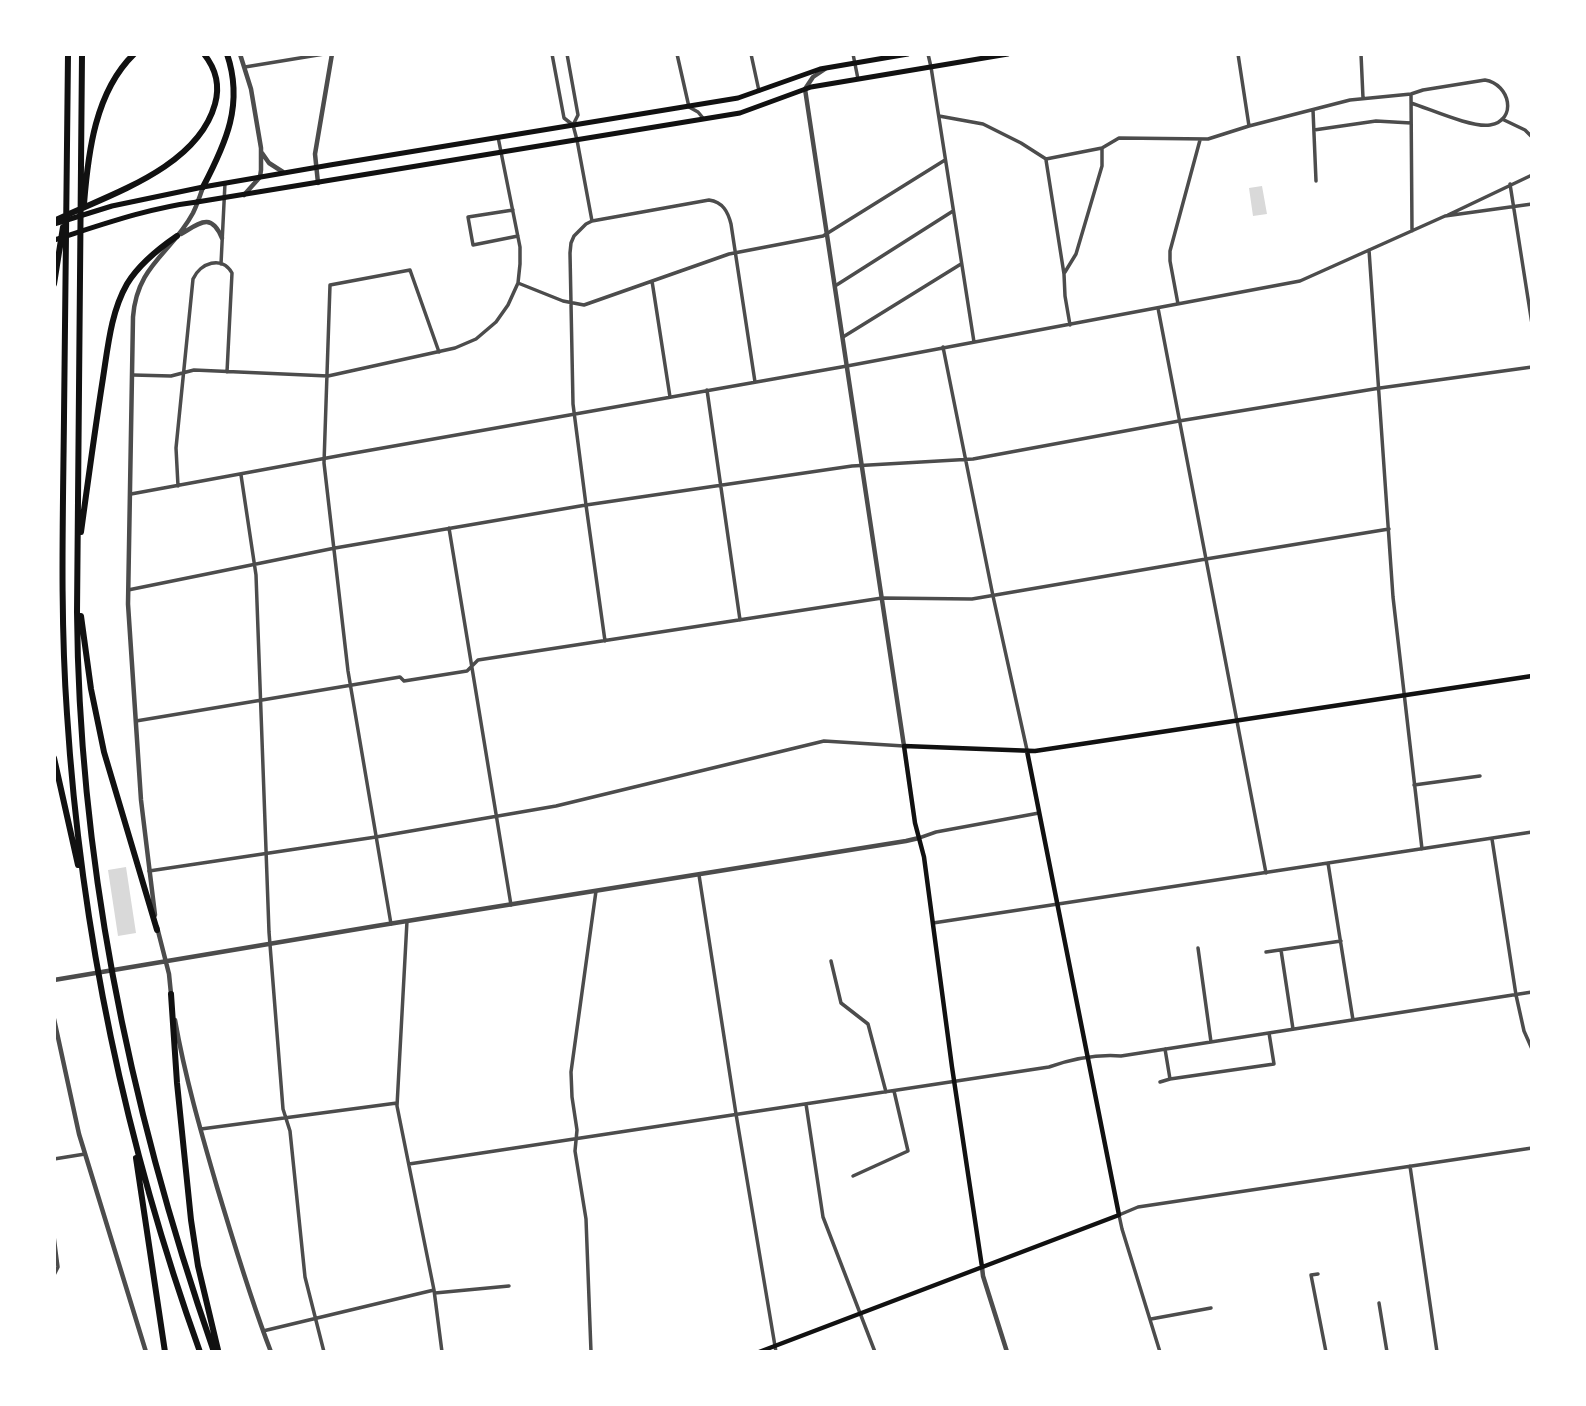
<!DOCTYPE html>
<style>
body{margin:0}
#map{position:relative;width:1586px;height:1406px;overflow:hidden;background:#fff;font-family:"Playfair Display",serif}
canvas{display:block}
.frame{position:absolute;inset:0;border:56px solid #fff;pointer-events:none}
</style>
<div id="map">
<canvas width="1586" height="1406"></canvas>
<div class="frame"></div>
</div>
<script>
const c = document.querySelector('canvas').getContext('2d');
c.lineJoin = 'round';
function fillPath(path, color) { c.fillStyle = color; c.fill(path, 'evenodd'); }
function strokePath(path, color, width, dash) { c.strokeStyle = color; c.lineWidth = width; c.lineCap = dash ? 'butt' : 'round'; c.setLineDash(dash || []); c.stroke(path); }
const water = new Path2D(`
 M1262 186 1267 214 1253 216 1249 188Z
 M126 867 136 933 118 936 108 870Z`);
const minor = new Path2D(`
 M552 54 564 118 573 125 577 140 592 221
 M567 54 578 115 574 123
 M677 54 689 107 698 112 703 118
 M751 54 759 91
 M853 54 858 79
 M928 54 931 67 974 342
 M1238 54 1249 126
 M1361 54 1363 98
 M245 67 324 54
 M1411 94 1412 231
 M1313 110 1316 181
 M939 116 983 124 1021 143 1046 159 1102 148 1119 138 1208 139 1249 126 1350 100 1411 94 1423 90 1485 80C1510 84 1518 120 1490 125 1472 128 1430 109 1411 103
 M1502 119 1525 130 1532 137
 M1314 130 1376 121 1411 123
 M498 137 520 247V264L518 283
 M1046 160 1064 274 1065 296 1070 325
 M1510 184 1532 324
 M513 210 468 217 473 245 518 236
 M1448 215 1532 175
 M1369 250 1393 597 1422 849
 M221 264 225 183
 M1065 272 1076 254 1102 166V148
 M652 281 670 397
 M835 286 953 211
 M1178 304 1170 261V251L1200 140
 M1158 308 1266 873
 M843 337 961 264
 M943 347 993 596 1027 750
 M133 375 171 376 194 370 328 376 455 348 476 339 496 322 508 305 518 283 563 301 584 305 729 254 823 236 945 160
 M707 390 740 620
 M241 475 256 575 269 932 283 1109 290 1131 305 1277 324 1352
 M178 486 176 448 193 279C200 263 222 255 232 273L227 372
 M131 494 343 455 847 366 1300 281 1445 216 1532 204
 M449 528 511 905
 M128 590 335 548 586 505 852 466 973 459 1179 421 1380 388 1532 367
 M605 641 586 505 573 404 570 253 571 243 574 236 586 224 592 221 709 200C723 202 728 212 731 224L755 382
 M136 721 400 677 404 681 467 671 478 660 882 598 972 599 1206 559 1389 529
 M1414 785 1480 776
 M919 838 936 832 1039 813
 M1492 839 1516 995 1524 1031 1532 1049
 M1328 863 1353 1020
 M149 871 376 837 556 806 824 741 904 746
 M699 875 736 1114 776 1352
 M407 921 397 1106 434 1290 442 1352
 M933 923 1532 832
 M391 924 348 671 324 463 330 285 410 270 439 352
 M1198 948 1211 1042
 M1281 950 1293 1029
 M1266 952 1341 941
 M831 961 841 1003 868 1024 886 1092
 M1165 1049 1170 1079
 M1160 1082 1170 1079 1274 1064 1269 1033
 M806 1104 823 1217 875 1352
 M201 1129 397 1103
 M54 1159 85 1154
 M409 1164 1049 1067C1072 1059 1096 1054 1121 1056L1532 992
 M1410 1166 1437 1352
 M853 1176 908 1151 894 1091
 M54 1236 58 1267 54 1275
 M1318 1274 1311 1275 1326 1352
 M435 1293 509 1286
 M1379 1303 1387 1352
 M1151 1319 1211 1308
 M263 1331 434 1290
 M591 1352 586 1219 575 1151 577 1130 572 1097 571 1072 596 891
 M1160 1352 1122 1229 1119 1215 1138 1207 1532 1148`);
const tertiary = new Path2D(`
 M240 54 251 89 261 148V170L260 177 244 195
 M825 69 813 77 805 89 904 746
 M262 153 269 163 283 172
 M318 183 315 154 332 54
 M181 234C200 223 211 212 222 238
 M155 915 141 800 128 604 133 317C137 265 171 254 193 213 197 205 200 196 203 187
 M157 927 169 974 171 994
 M54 980 376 926 906 841 919 838
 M54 1019 79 1134 146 1352
 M175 1020C185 1077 201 1132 217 1187 234 1243 250 1298 271 1352
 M982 1267 983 1276 1007 1352`);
const secondary = new Path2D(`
 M982 1267 952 1067 924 857 915 823 904 746 1035 751 1532 676
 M759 1352 1119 1215 1027 751`);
const primary = new Path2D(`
 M203 187 330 165 738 98 820 69 908 54
 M197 202 740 113 811 87 1008 54`);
const trunk = new Path2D(`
 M54 224 112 206 203 187
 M54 240C101 225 148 208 197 202`);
const motorway = new Path2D(`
 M68 54C67 175 66 296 64 417 63 516 60 615 67 714 81 933 126 1146 200 1352
 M82 54 77 612C79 865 131 1114 214 1352
 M203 187C226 143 244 104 227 54
 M84 204C88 153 95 92 134 54
 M54 221C107 195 197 169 215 104 220 86 216 69 204 54
 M54 284 63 227
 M81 532C88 481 95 429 103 378 108 346 111 312 127 284 139 264 158 249 177 236
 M81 616 91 689 104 752 157 930
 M54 758 78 865
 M171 994 177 1083 191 1220 198 1266 218 1350
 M136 1158 165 1352`);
fillPath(water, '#d9d9d9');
strokePath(minor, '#4c4c4c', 3.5);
strokePath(tertiary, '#4c4c4c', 4.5);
strokePath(secondary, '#111', 4.5);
strokePath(primary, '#111', 5);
strokePath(trunk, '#111', 5);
strokePath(motorway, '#111', 6);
</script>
